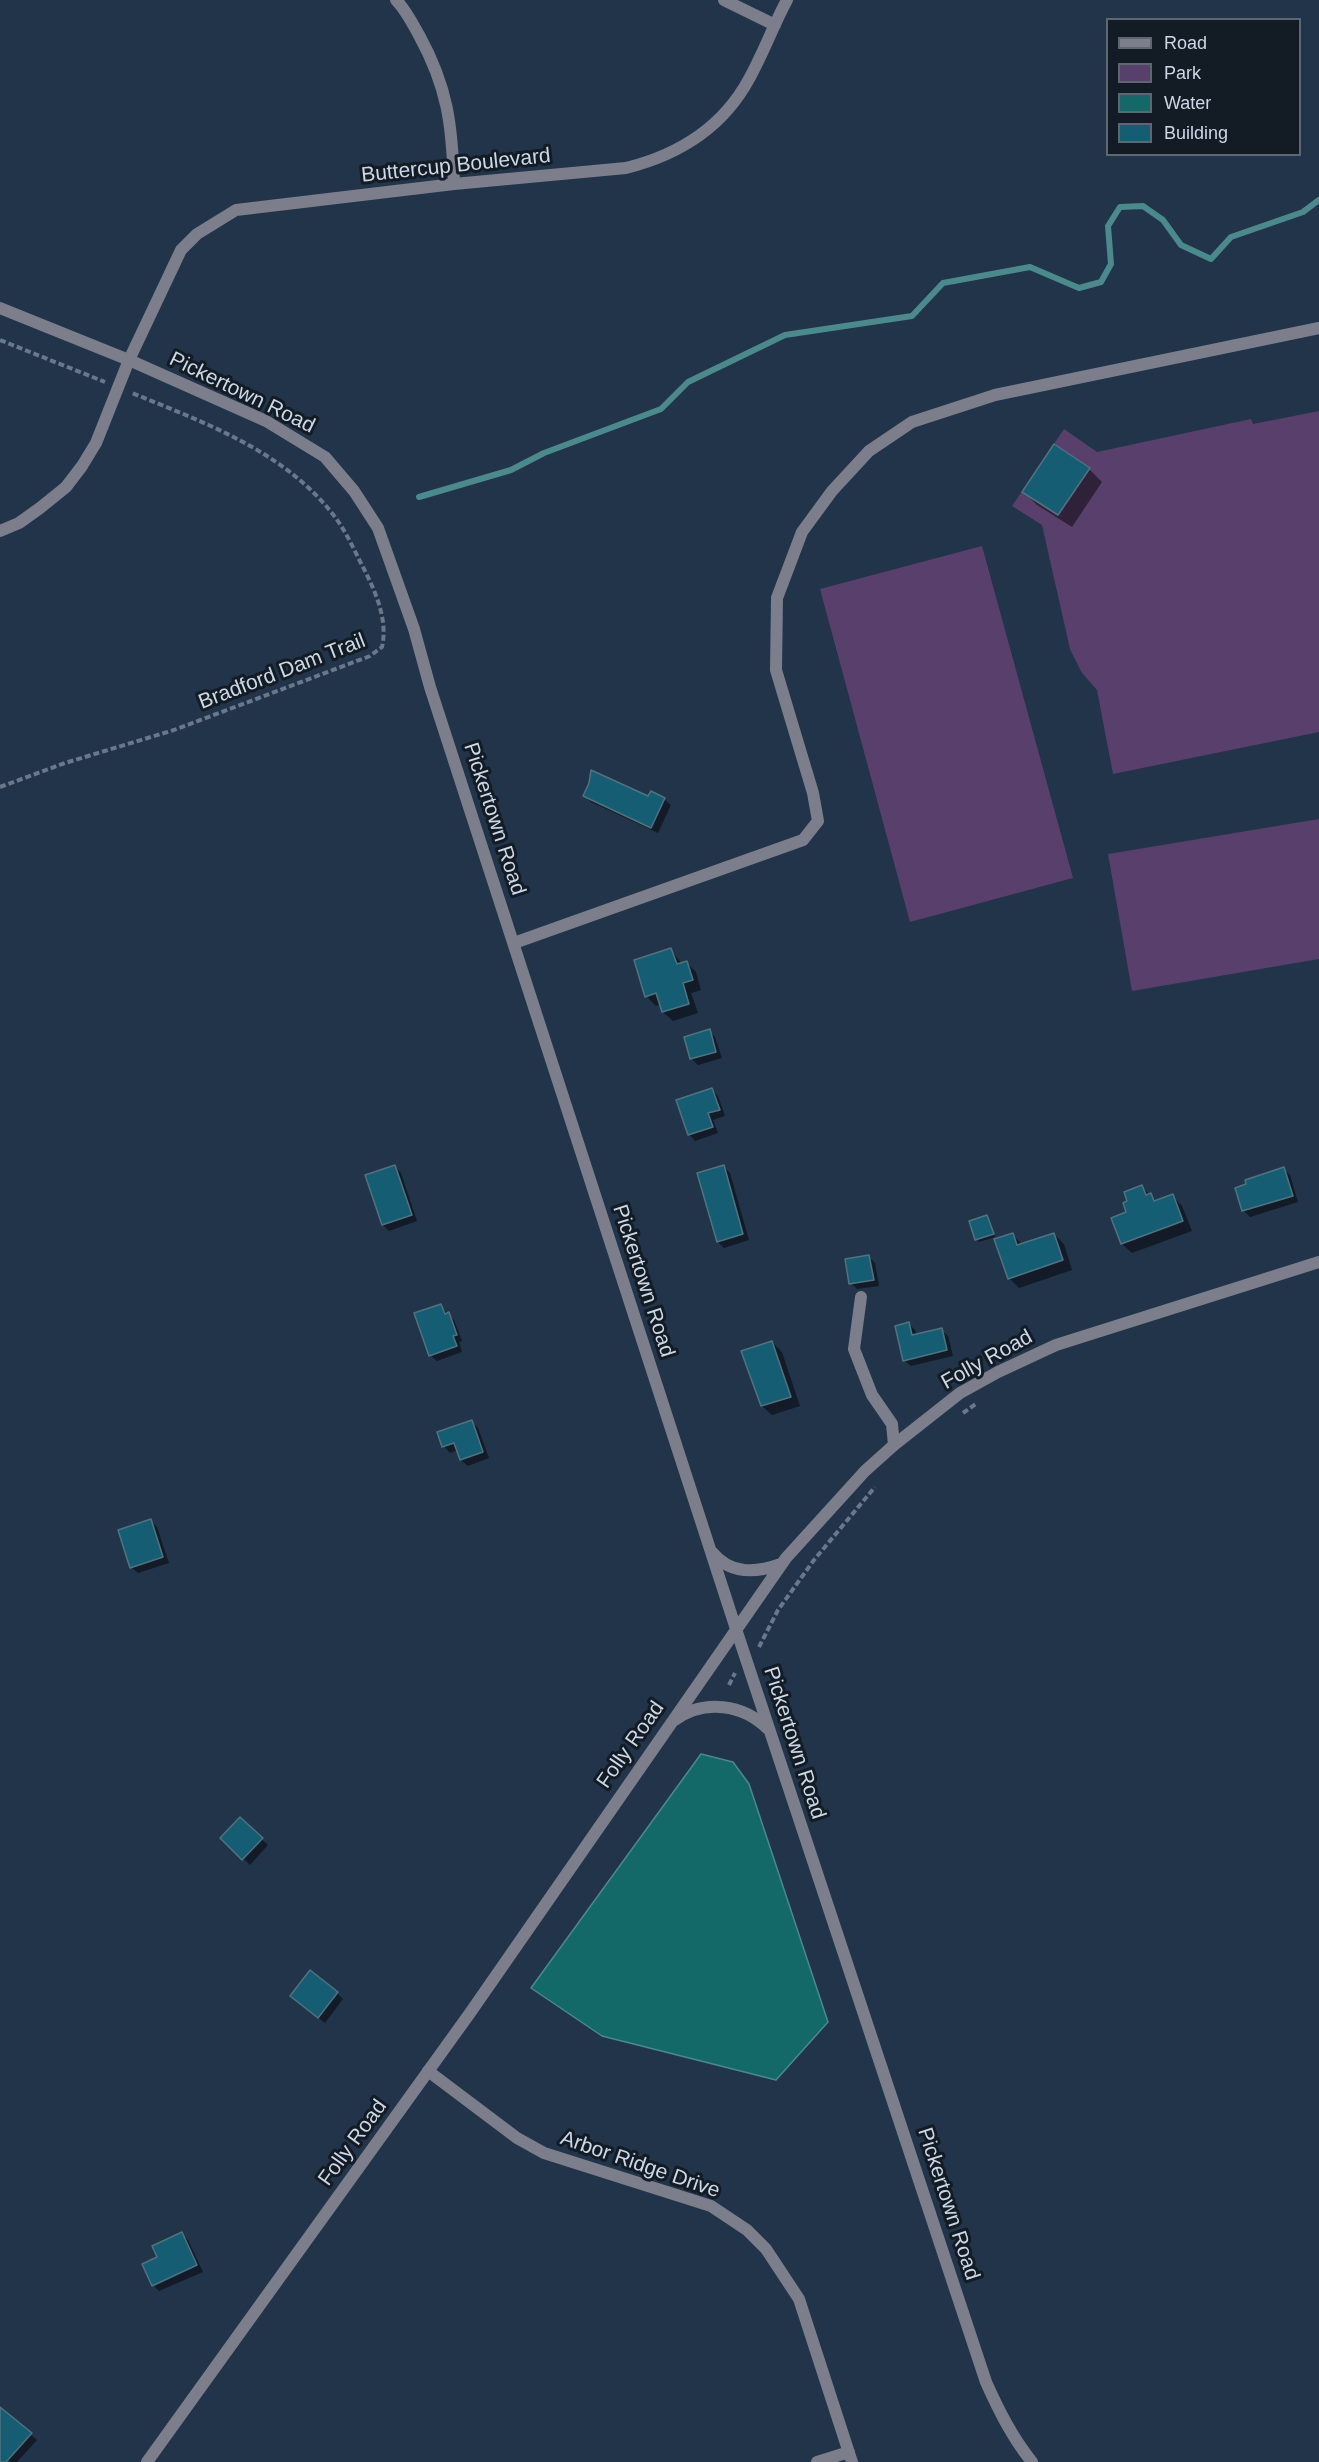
<!DOCTYPE html>
<style>
body{margin:0}
#map{position:relative;width:1319px;height:2462px;overflow:hidden;background:#223449;font-family:Arial,sans-serif}
canvas{display:block}
.legend{position:absolute;left:1106px;top:18px;width:195px;height:138px;box-sizing:border-box;background:#131b25;border:2px solid #5d6772;margin:0;padding:8px 10px;list-style:none;font-size:18px;color:#ccd8e5}
.legend li{display:flex;align-items:center;gap:12px;height:30px}
.legend b{width:30px;border:2px solid #5d6772}
</style>
<div id="map">
<canvas width="1319" height="2462"></canvas>
<ul class="legend">
<li><b style="height:8px;background:#7c7e8b"></b>Road</li>
<li><b style="height:16px;background:#593f6c"></b>Park</li>
<li><b style="height:16px;background:#136967"></b>Water</li>
<li><b style="height:16px;background:#145d73"></b>Building</li>
</ul>
</div>
<script>
const c = document.querySelector('canvas').getContext('2d');
c.lineJoin = 'round';
function fillPath(path, color) { c.fillStyle = color; c.fill(path, 'evenodd'); }
function strokePath(path, color, width, dash) { c.strokeStyle = color; c.lineWidth = width; c.lineCap = dash ? 'butt' : 'round'; c.setLineDash(dash || []); c.stroke(path); }
function write(font, color, halo, rows, align = 'center') {
  c.font = font + ' Arial,sans-serif'; c.lineWidth = 6; c.setLineDash([]); c.textBaseline = 'middle'; c.strokeStyle = halo; c.fillStyle = color; for (const [text, x, y, turn = 0] of rows) {
    c.save(); c.translate(x, y); c.rotate((+turn || 0) * Math.PI / 180); c.textAlign = isNaN(turn) ? turn : align; if (halo) c.strokeText(text, 0, 0); c.fillText(text, 0, 0); c.restore();
  }
}
const green = new Path2D(`
 M1319 411V732L1113 774 1097 690 1082 673 1070 649 1042 525 1012 506 1064 429 1097 452 1251 419 1253 424Z
 M982 546 1073 878 910 922 820 589Z
 M1319 819V959L1132 991 1108 854Z`);
const water = new Path2D(`
 M701 1754 733 1762 749 1784 828 2022 776 2080 602 2036 531 1988Z`);
const shadow = new Path2D(`
 M1054 446 1089 469 1102 482 1072 527 1037 505 1024 492Z
 M585 796 664 799 671 805 658 833 591 802Z
 M671 950 682 964 686 962 696 972 701 990 691 993 698 1013 673 1021 663 1012 661 1004 656 1006 646 996Z
 M709 1031 715 1037 722 1058 698 1065 692 1059 686 1038Z
 M712 1090 718 1096 725 1116 713 1120 718 1133 695 1141 689 1134Z
 M395 1166 401 1173 417 1221 389 1231 383 1225Z
 M724 1167 730 1173 749 1240 724 1248 718 1242Z
 M1284 1169 1290 1175 1298 1202 1250 1217 1244 1211 1237 1189Z
 M1142 1187 1157 1202 1173 1196 1182 1206 1192 1231 1132 1253 1122 1244 1113 1219 1128 1213Z
 M986 1217 995 1237 979 1242 970 1222Z
 M1054 1234 1064 1244 1072 1270 1019 1288 1009 1278 1012 1235 1023 1245Z
 M869 1257 875 1263 879 1286 857 1289 851 1283Z
 M440 1306 454 1320 462 1341 459 1342 462 1352 437 1361 430 1355Z
 M909 1324 915 1330 917 1336 941 1330 948 1336 953 1356 911 1366 904 1360Z
 M772 1342 782 1352 800 1406 772 1415 762 1406Z
 M472 1422 478 1428 489 1458 468 1466 461 1460 458 1450 450 1453 444 1446Z
 M151 1521 157 1527 169 1563 138 1573 131 1567Z
 M240 1819 268 1845 250 1865 222 1838Z
 M337 1993 343 1999 325 2023 298 2002Z
 M182 2234 188 2240 203 2272 159 2291 153 2285 159 2258Z
 M0 2409 37 2440 17 2462H11L0 2453Z`);
const stream = new Path2D(`
 M419 497 511 470 544 453 661 409 688 382 785 335 912 316 943 283 1030 267 1079 288 1101 282 1111 264 1108 226 1120 207 1143 206 1163 220 1181 245 1211 259 1231 237 1303 212 1319 200`);
const building = new Path2D(`
 M1054 444 1090 468 1058 515 1022 492Z
 M591 770 648 796 651 791 665 798 651 828 583 796 589 783Z
 M671 948 677 964 687 961 693 980 683 983 689 1004 662 1012 656 993 645 997 634 960Z
 M710 1029 716 1052 690 1059 684 1037Z
 M712 1088 720 1110 708 1113 713 1127 688 1135 676 1100Z
 M395 1165 412 1215 382 1225 365 1175Z
 M724 1165 743 1234 717 1242 697 1173Z
 M1284 1167 1293 1196 1242 1211 1235 1188 1246 1184 1245 1180Z
 M1142 1185 1146 1195 1151 1193 1154 1201 1173 1194 1183 1221 1121 1244 1111 1218 1126 1212 1123 1203 1127 1201 1124 1192Z
 M987 1215 994 1234 975 1240 969 1221Z
 M1013 1233 1017 1245 1054 1233 1063 1260 1008 1279 994 1239Z
 M869 1255 874 1280 849 1284 845 1259Z
 M441 1304 445 1314 449 1312 457 1335 453 1336 457 1346 429 1356 414 1313Z
 M909 1322 912 1335 942 1328 947 1350 903 1361 895 1326Z
 M772 1341 791 1397 761 1406 741 1351Z
 M472 1420 483 1452 460 1460 454 1443 442 1447 437 1432Z
 M151 1519 163 1557 130 1568 118 1530Z
 M240 1817 263 1838 242 1860 220 1838Z
 M310 1970 338 1992 318 2018 290 1996Z
 M182 2232 197 2265 152 2286 142 2264 157 2257 152 2246Z
 M0 2407 32 2433 6 2462H0Z`);
const path = new Path2D(`
 M0 340 105 382
 M0 787 65 763 174 730 370 656 382 647C388 620 376 593 364 569 355 552 347 533 335 517 285 451 205 423 132 393
 M963 1413 977 1403
 M759 1647 778 1610 814 1560 875 1487
 M729 1685 735 1673`);
const service = new Path2D(`
 M514 943 803 840 818 821 813 793 776 670 777 598 802 532 832 491 869 451 912 422 995 395 1319 328
 M861 1297 854 1349 872 1395 892 1424 894 1445`);
const minor = new Path2D(`
 M396 0C406 10 412 23 419 35 448 88 452 125 454 184
 M724 0 775 25
 M0 531 19 523 40 508 66 487 82 466 96 443 129 360 181 250 197 234 236 210 454 184 626 168C678 155 723 127 749 79 763 54 773 26 787 0
 M428 2071 517 2138 544 2153 711 2206 747 2230 766 2249 799 2299 852 2462
 M817 2462 849 2452`);
const tertiary = new Path2D(`
 M0 308 129 360 266 421 325 457 354 491 378 528 414 629 430 687 736 1629 986 2382C999 2411 1012 2437 1032 2462
 M712 1552C730 1575 756 1573 781 1564
 M675 1720C704 1699 743 1704 768 1729
 M147 2462 470 2013 786 1558 865 1471 894 1445 960 1393 998 1372 1056 1345 1319 1262`);
const streetNames = [
 ["Buttercup Boulevard",456,166,-6],
 ["Pickertown Road",242,393,26],
 ["Bradford Dam Trail",282,672,-21],
 ["Pickertown Road",494,819,72],
 ["Pickertown Road",643,1281,72],
 ["Folly Road",987,1360,-29],
 ["Pickertown Road",794,1743,72],
 ["Folly Road",631,1745,-55],
 ["Folly Road",353,2143,-54],
 ["Arbor Ridge Drive",640,2165,19],
 ["Pickertown Road",948,2204,72]
];
fillPath(green, '#593f6c');
fillPath(water, '#136967');
strokePath(water, '#4a8a8d', 1.5);
fillPath(shadow, '#0007');
strokePath(stream, '#4a8a8d', 6);
fillPath(building, '#145d73');
strokePath(building, '#507380', 1.5);
strokePath(path, '#69788a', 4, [6, 3]);
strokePath(service, '#7c7e8b', 12);
strokePath(minor, '#7c7e8b', 12);
strokePath(tertiary, '#7c7e8b', 12);
write('21px', '#ccd8e5', '#131b25', streetNames);
</script>
